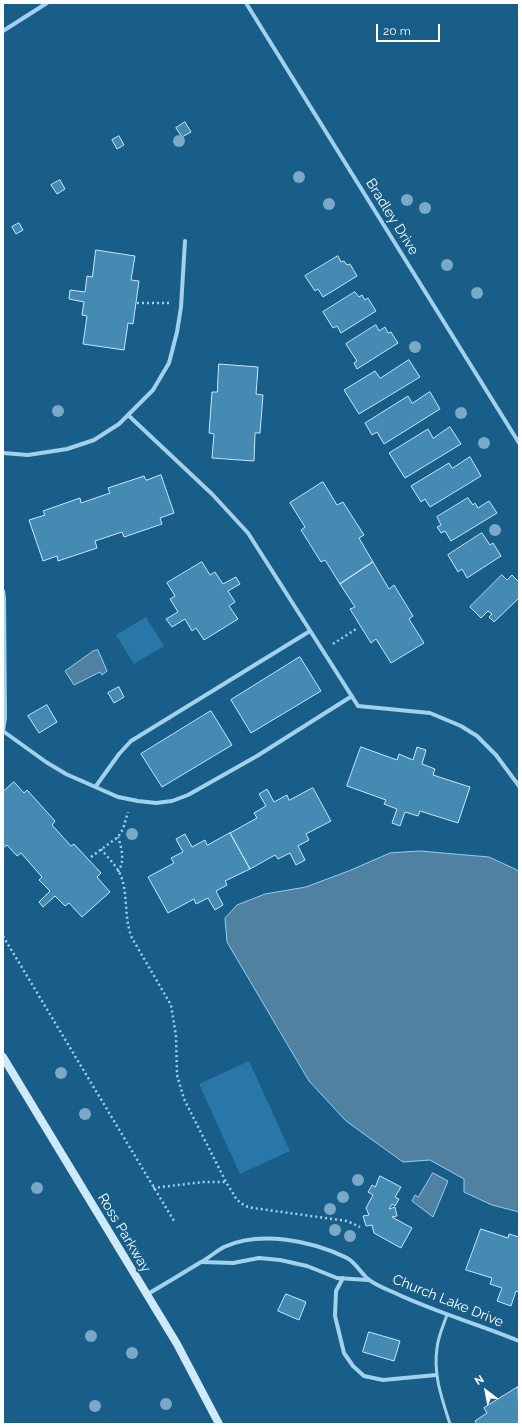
<!DOCTYPE html>
<style>
body{margin:0}
#map{position:relative;width:522px;height:1427px;overflow:hidden;background:#195e89;font-family:Raleway,sans-serif}
canvas{display:block}
.frame{position:absolute;inset:0;border:4px solid #fff;pointer-events:none}
.north{position:absolute;left:466px;top:1371px;width:40px;height:40px;-webkit-text-stroke:3px #195e89;paint-order:stroke;rotate:328deg;font-size:11px;font-weight:700;line-height:16px;text-align:center;color:#fff}
.north::after{content:'';display:block;margin:auto;width:14px;height:18px;background:#fff;clip-path:polygon(50% 0,100% 100%,50% 72%,0 100%)}
.scale{position:absolute;left:376px;top:24px;width:64px;height:18px;box-sizing:border-box;border:2px solid #fff;border-top:0;padding-left:5px;font-size:12px;line-height:14px;white-space:nowrap;color:#fff;-webkit-text-stroke:3px #195e89;paint-order:stroke}
</style>
<div id="map">
<canvas width="522" height="1427"></canvas>
<div class="frame"></div>
<div class="north">N</div>
<div class="scale">20 m</div>
</div>
<script>
const c = document.querySelector('canvas').getContext('2d');
c.lineJoin = 'round';
function fillPath(path, color) { c.fillStyle = color; c.fill(path, 'evenodd'); }
function strokePath(path, color, width, dash) { c.strokeStyle = color; c.lineWidth = width; c.lineCap = dash ? 'butt' : 'round'; c.setLineDash(dash || []); c.stroke(path); }
function write(font, color, halo, rows, align = 'center') {
  c.font = font + ' Raleway,sans-serif'; c.lineWidth = 4; c.setLineDash([]); c.textBaseline = 'middle'; c.strokeStyle = halo; c.fillStyle = color; for (const [text, x, y, turn = 0] of rows) {
    c.save(); c.translate(x, y); c.rotate((+turn || 0) * Math.PI / 180); c.textAlign = isNaN(turn) ? turn : align; if (halo) c.strokeText(text, 0, 0); c.fillText(text, 0, 0); c.restore();
  }
}
const green = new Path2D(`
 M146 617 164 646 134 664 116 635Z
 M249 1061 290 1151 240 1174 199 1084Z`);
const water = new Path2D(`
 M98 650 107 671 102 675 100 672 74 685 65 671 93 651Z
 M420 851 489 857 517 870 519 872V1212L492 1205 464 1192V1179L430 1160 403 1162 346 1121 309 1081 227 942 225 918 237 905 265 894 306 887 351 870 390 853Z
 M433 1173 448 1181 433 1217 412 1201 415 1195 418 1197Z`);
const building = new Path2D(`
 M185 122 191 132 182 137 176 128Z
 M119 136 124 145 117 149 112 140Z
 M60 180 65 189 57 194 51 185Z
 M19 223 23 230 16 234 12 227Z
 M96 250 135 256 131 280 139 281 133 324 128 323 124 350 83 344 87 316 82 315 84 302 69 299 70 290 85 292 87 276 92 277Z
 M338 256 341 262 344 261 347 265 350 264 357 276 323 297 318 289 315 291 305 276Z
 M355 292 359 297 362 295 365 300 368 298 376 311 341 333 337 326 333 328 323 312Z
 M376 325 379 331 385 327 388 333 391 332 398 343 357 369 354 363 357 361 346 344Z
 M409 360 420 377 359 414 344 390 375 371 380 378Z
 M219 364 258 367 256 394 263 395 260 433H255L254 461 212 458 214 434 209 433 212 392H217Z
 M430 392 440 409 384 444 377 432 372 435 365 423 408 396 412 403Z
 M450 427 461 444 405 478 389 453 428 429 433 438Z
 M470 457 481 476 430 507 425 499 421 502 411 486 449 463 452 468Z
 M161 475 174 513 160 518 162 524 124 537 122 532 95 541 97 548 58 561 57 556 43 561 29 520 45 515 43 511 80 498 81 503 110 493 108 488 144 476 146 480Z
 M323 482 337 505 343 502 364 535 359 538 373 562 340 584 325 560 321 562 301 530 305 527 290 503Z
 M468 498 473 505 475 503 478 508 489 501 497 513 451 541 445 531 441 533 437 527 441 525 437 517Z
 M482 533 490 545 493 543 501 556 467 578 462 569 458 572 448 555Z
 M202 562 210 575 215 572 223 584 236 577 240 584 228 591 235 602 229 606 238 619 204 640 196 628 192 631 185 619 172 627 166 619 178 612 170 599 175 596 167 583Z
 M373 562 389 589 394 585 413 616 409 619 424 643 391 663 376 639 371 643 350 609 355 607 340 584Z
 M502 575 507 580 512 575 518 581 519 580V598L494 622 489 617 492 614 488 611 481 618 470 607Z
 M300 657 321 691 251 733 231 700Z
 M119 687 124 697 114 703 108 693Z
 M47 705 57 722 39 733 28 716Z
 M211 711 232 745 162 787 141 754Z
 M361 747 397 760 399 754 413 760 417 747 426 750 422 764 435 769 433 775 470 787 458 823 420 811 418 816 405 812 400 826 392 823 397 809 384 804 386 800 347 786Z
 M14 782 24 793 27 790 55 821 52 825 71 846 74 844 101 873 97 877 110 892 82 917 69 903 65 906 55 896 43 907 39 902 50 891 39 880 42 877 21 853 17 856 7 845 3 848V792Z
 M313 788 331 821 306 834 309 840 298 846 305 860 296 865 290 853 278 859 275 855 250 869 230 833 257 818 254 813 266 806 259 794 267 789 274 802 287 795 289 800Z
 M230 833 250 869 225 881 227 885 216 891 223 905 215 910 208 898 196 904 194 899 168 913 148 877 174 863 171 858 183 852 176 839 185 834 192 847 205 840 207 845Z
 M380 1176 401 1187 395 1197 399 1199 395 1206 392 1204 389 1209 395 1207 397 1216 392 1217 412 1228 401 1248 374 1233 372 1225 366 1226 363 1216 369 1215 366 1208 373 1195 368 1192 372 1185 375 1187Z
 M481 1229 508 1238 509 1234 519 1237V1292L516 1291 511 1306 497 1301 502 1288 490 1284 492 1278 466 1270Z
 M286 1294 306 1302 299 1320 278 1311Z
 M369 1332 400 1341 394 1361 363 1352Z
 M518 1387 519 1424H477L475 1421 487 1413 484 1408Z`);
const path = new Path2D(`
 M137 303H169
 M333 644 356 629
 M101 849C108 858 119 868 122 879 128 898 124 919 132 938L171 1005 176 1036 177 1075 184 1099 226 1182 237 1200 245 1206 253 1208 347 1221 360 1227
 M91 857 118 837 123 829 128 812
 M118 872C125 861 122 849 118 837
 M3 936 174 1221
 M153 1188 203 1182H226`);
const lane = new Path2D(`
 M447 1315C443 1326 438 1337 437 1348 433 1375 442 1399 450 1424`);
const street = new Path2D(`
 M246 3 519 443
 M3 31 47 3
 M128 415 212 494 248 533 358 706 430 713 461 726 477 736 496 755 519 786
 M3 453 28 455 67 449 94 440 119 424 153 390 169 363 177 332 181 307 185 241
 M3 591 4 598 5 718 3 731
 M3 731 46 762 66 774 118 797 138 801 156 803 172 801 188 795 257 756 352 696
 M96 786 119 754 131 741 310 631
 M202 1262 233 1263 259 1258 280 1260 307 1266 337 1278 368 1280
 M343 1278 336 1291 335 1316 344 1353 353 1366 364 1376 383 1380 436 1375
 M146 1295C165 1284 183 1273 201 1262 209 1258 216 1251 224 1247 260 1230 313 1241 347 1258 355 1262 361 1273 368 1279 375 1285 386 1289 395 1293 435 1312 478 1324 519 1341`);
const secondary = new Path2D(`
 M3 1057 177 1344 219 1424`);
const trees = [
 [179,141],
 [299,177],
 [407,200],
 [329,204],
 [425,208],
 [447,265],
 [477,293],
 [415,347],
 [58,411],
 [461,413],
 [484,443],
 [495,530],
 [132,834],
 [61,1073],
 [85,1114],
 [358,1180],
 [37,1188],
 [343,1197],
 [330,1209],
 [335,1230],
 [350,1236],
 [91,1336],
 [132,1353],
 [166,1404],
 [95,1406]
];
const streetNames = [
 ["Bradley Drive",392,217,58],
 ["Ross Parkway",124,1233,59],
 ["Church Lake Drive",448,1301,22]
];
fillPath(green, '#2877a6');
fillPath(water, '#5081a0');
strokePath(water, '#93cff0', 1);
fillPath(building, '#458ab3');
strokePath(building, '#c7e7fa', 1);
strokePath(path, '#a1d1ed', 2.5, [2, 3]);
strokePath(lane, '#a1d1ed', 3);
strokePath(street, '#a1d1ed', 4);
strokePath(secondary, '#cee9f9', 8);
c.fillStyle = '#79a9c7';
for (const [x, y] of trees) { c.beginPath(); c.arc(x, y, 6, 0, 2 * Math.PI); c.fill(); }
write('14px', '#fff', '#195e89', streetNames);
</script>
